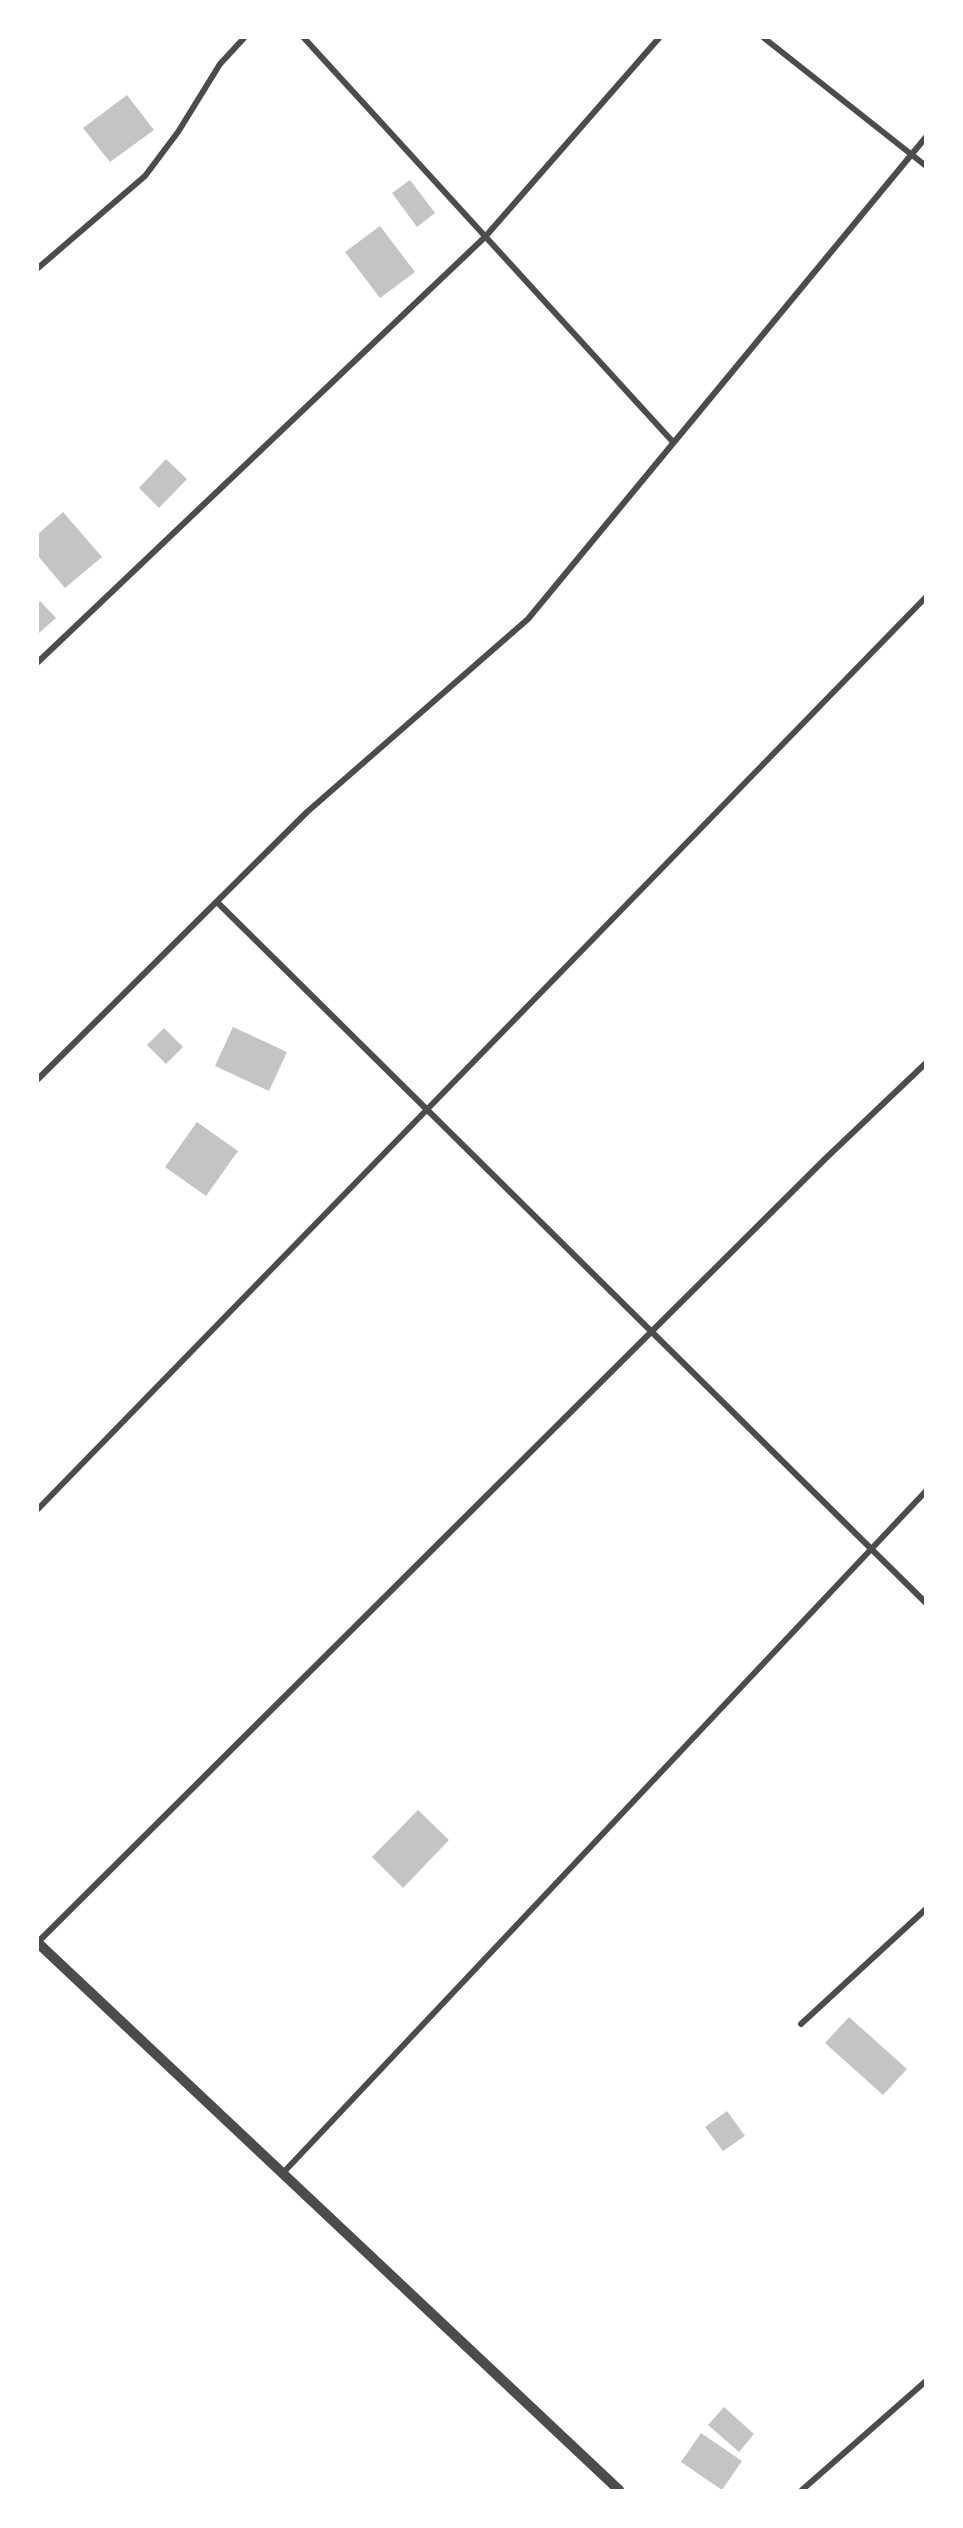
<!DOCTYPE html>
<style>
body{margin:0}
#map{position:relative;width:963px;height:2528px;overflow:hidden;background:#fff;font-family:"Open Sans",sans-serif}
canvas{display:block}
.frame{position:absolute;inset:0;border:39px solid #fff;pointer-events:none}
</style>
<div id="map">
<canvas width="963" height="2528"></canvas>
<div class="frame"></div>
</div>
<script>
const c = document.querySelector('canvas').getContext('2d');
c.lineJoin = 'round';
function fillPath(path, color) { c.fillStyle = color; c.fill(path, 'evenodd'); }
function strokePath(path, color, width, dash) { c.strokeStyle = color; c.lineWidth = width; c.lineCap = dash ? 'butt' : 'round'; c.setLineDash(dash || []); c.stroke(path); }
const building = new Path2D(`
 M127 95 154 130 110 162 83 128Z
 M410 180 435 213 417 227 392 193Z
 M380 226 415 272 380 298 345 252Z
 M166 459 187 479 159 508 139 488Z
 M63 512 102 557 65 588 38 556V534Z
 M40 601 56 618 38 634V604Z
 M233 1027 287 1052 269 1091 215 1066Z
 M164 1028 183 1047 166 1064 147 1045Z
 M197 1122 238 1151 206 1196 165 1167Z
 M418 1810 449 1840 403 1888 372 1857Z
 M849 2017 907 2069 883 2095 825 2043Z
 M727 2111 745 2136 723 2151 705 2127Z
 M724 2407 754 2434 739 2452 708 2425Z
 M701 2433 742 2461 722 2490 681 2462Z`);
const minor = new Path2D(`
 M304 38 673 442
 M764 38 926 166
 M38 268 145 176 178 132 220 64 244 38
 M38 662 485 237 659 38
 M217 902 926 1603
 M38 1079 307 812 528 619 926 137
 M38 1509 926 597
 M38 1942 825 1159 926 1063
 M801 2024 926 1909
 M282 2174 926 1491
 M802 2490 926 2381`);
const tertiary = new Path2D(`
 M38 1943 619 2490`);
fillPath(building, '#c4c4c4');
strokePath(minor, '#4c4c4c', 6);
strokePath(tertiary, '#4c4c4c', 10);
</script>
